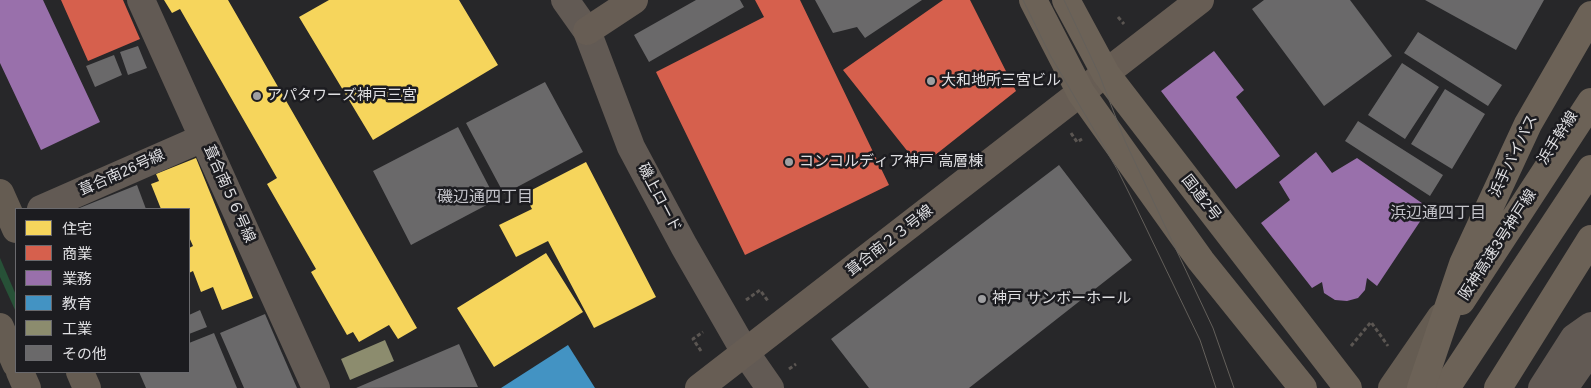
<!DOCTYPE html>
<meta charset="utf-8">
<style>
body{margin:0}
#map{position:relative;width:1591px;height:388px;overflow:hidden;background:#272729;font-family:Arial,"Noto Sans JP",sans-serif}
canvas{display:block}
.legend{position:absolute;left:15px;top:208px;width:175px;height:165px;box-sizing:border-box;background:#1c1c20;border:1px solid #6a6a6e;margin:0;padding:6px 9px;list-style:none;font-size:15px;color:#dfdfe2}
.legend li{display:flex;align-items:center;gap:10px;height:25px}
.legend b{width:25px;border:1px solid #6a6a6e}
</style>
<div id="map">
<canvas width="1591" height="388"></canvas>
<ul class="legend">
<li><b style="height:14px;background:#f6d55c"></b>住宅</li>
<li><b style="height:14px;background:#d6604d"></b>商業</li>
<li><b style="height:14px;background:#9970ab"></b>業務</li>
<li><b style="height:14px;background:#4393c3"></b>教育</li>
<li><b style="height:14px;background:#8c8c6e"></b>工業</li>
<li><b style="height:14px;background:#6a696a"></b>その他</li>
</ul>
</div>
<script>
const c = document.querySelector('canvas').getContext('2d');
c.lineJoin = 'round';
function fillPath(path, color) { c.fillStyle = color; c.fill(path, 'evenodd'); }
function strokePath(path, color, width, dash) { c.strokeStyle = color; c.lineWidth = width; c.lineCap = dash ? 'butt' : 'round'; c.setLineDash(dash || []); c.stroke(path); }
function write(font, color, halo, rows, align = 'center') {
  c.font = font + ' Arial,"Noto Sans JP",sans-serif'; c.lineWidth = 5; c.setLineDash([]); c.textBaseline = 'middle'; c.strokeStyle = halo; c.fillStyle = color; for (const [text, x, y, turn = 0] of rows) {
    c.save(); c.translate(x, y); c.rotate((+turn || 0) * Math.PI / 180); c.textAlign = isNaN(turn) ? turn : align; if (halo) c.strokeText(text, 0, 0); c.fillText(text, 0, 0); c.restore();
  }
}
const green = new Path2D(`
 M0 258 16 295V312L0 277Z`);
const homes = new Path2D(`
 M164 0H228L417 328 398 339 389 325 359 342 353 332 347 335 311 272 316 269 267 184 277 178 180 9 172 13Z
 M329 0H459L498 65 373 140 299 17Z
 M196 158 253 298 222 310 213 287 201 292 193 271 189 273V248L193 246 189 237V209H161L151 184 159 181 156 174Z
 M586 162 656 297 594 328 548 241 516 257 499 225 532 209 524 194Z
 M546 253 583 312 494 367 457 308Z`);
const shops = new Path2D(`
 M61 0H123L140 39 88 61Z
 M755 0H800L889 185 745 255 656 72 764 17Z
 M943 0H970L1016 91 920 167 843 70Z`);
const offices = new Path2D(`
 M0 0H43L100 122 41 150 0 63Z
 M1214 51 1244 90 1236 97 1280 156 1236 189 1161 91Z
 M1316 152 1332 173 1357 158 1429 208 1377 286 1367 278 1365 290 1358 298 1347 301 1335 300 1324 293 1322 282 1312 288 1261 223 1290 200 1279 182Z`);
const schools = new Path2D(`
 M568 345 595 388H501Z`);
const industry = new Path2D(`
 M385 340 394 361 350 380 341 359Z`);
const building = new Path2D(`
 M696 0H740L744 7 649 62 634 35Z
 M815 0H922L865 38 857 27 833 33Z
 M1264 0H1350L1392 56 1324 106 1252 9Z
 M1425 0H1544L1516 50Z
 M1418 32 1502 85 1488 106 1404 53Z
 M138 46 147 68 128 75 120 52Z
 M114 55 122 75 95 87 86 66Z
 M1402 63 1439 87 1405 139 1368 115Z
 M545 82 583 152 504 194 466 123Z
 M1445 89 1485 114 1452 169 1411 144Z
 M1358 121 1443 175 1430 196 1345 141Z
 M458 127 496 200 411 245 373 171Z
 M1059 165 1132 260 969 388H869L831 339Z
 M137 185 146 209H77Z
 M200 310 207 327 189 334V315Z
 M265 314 297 388H244L220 333Z
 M214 333 237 388H146L139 372H189V343Z
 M459 344 478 387 356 388Z`);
const path = new Path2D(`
 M1118 17 1124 24
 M1030 73 1041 88
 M1071 133 1077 142 1082 139
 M746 300 760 290 768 301
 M1351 346 1371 322 1388 346
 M701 351 693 339 703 332
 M789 369 796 364`);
const street = new Path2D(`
 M141 0 316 388
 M565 0 587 31 631 147 684 246 745 352 770 388
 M41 209 203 138
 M1542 388 1574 338 1591 326
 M1564 388 1587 355 1591 353`);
const secondary = new Path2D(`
 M587 31 634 0
 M699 388 1200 0`);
const primary = new Path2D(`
 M0 193 16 229
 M0 327 16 364
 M20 372 27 388
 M80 372 87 388
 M1392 388 1441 317`);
const highway = new Path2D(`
 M1033 0 1081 93 1201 261 1303 388
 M1066 0 1106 74 1348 388
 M1446 388 1591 169
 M1498 388 1591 239`);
const tram = new Path2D(`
 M1023 0 1050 55 1117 169 1135 205 1200 340 1216 388
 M1064 0 1099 74 1125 141 1213 328 1234 388`);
const highwayBridge = new Path2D(`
 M1461 301 1591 102
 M1421 388 1463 264 1528 124 1591 15`);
const markers = [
 [931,81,5,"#9f9fa1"],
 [257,96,5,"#9f9fa1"],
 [789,162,5,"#9f9fa1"],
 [982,299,5,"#9f9fa1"]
];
const poiNames = [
 ["大和地所三宮ビル",941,81],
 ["アパタワーズ神戸三宮",267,96],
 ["コンコルディア神戸 高層棟",799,162],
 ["神戸 サンボーホール",992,299]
];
const streetNames = [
 ["浜手幹線",1558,138,-57],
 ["浜手バイパス",1514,156,-64],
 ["葺合南26号線",122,173,-24],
 ["葺合南５６号線",229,194,66],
 ["磯上ロード",659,198,62],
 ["国道2号",1201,198,52],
 ["葺合南２３号線",890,241,-38],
 ["阪神高速3号神戸線",1498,245,-57]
];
const neighbourhoodNames = [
 ["磯辺通四丁目",485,198],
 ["浜辺通四丁目",1438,214]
];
fillPath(green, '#275137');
fillPath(homes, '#f6d55c');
fillPath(shops, '#d6604d');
fillPath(offices, '#9970ab');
fillPath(schools, '#4393c3');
fillPath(industry, '#8c8c6e');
fillPath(building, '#6a696a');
strokePath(path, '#5b5652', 3, [4, 2.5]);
strokePath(street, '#625a54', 28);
strokePath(secondary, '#675d54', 28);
strokePath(primary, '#655c52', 28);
strokePath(highway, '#6c6257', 28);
strokePath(tram, '#64605b', 1);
strokePath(highwayBridge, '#6c6257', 28);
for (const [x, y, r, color] of markers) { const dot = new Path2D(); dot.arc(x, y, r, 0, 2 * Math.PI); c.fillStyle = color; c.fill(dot); strokePath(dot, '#1c1c20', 2); }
write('15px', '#dfdfe2', '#1c1c20', poiNames, 'left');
write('15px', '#dfdfe2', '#1c1c20', streetNames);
write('16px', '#c3c3c9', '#1c1c20', neighbourhoodNames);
</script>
